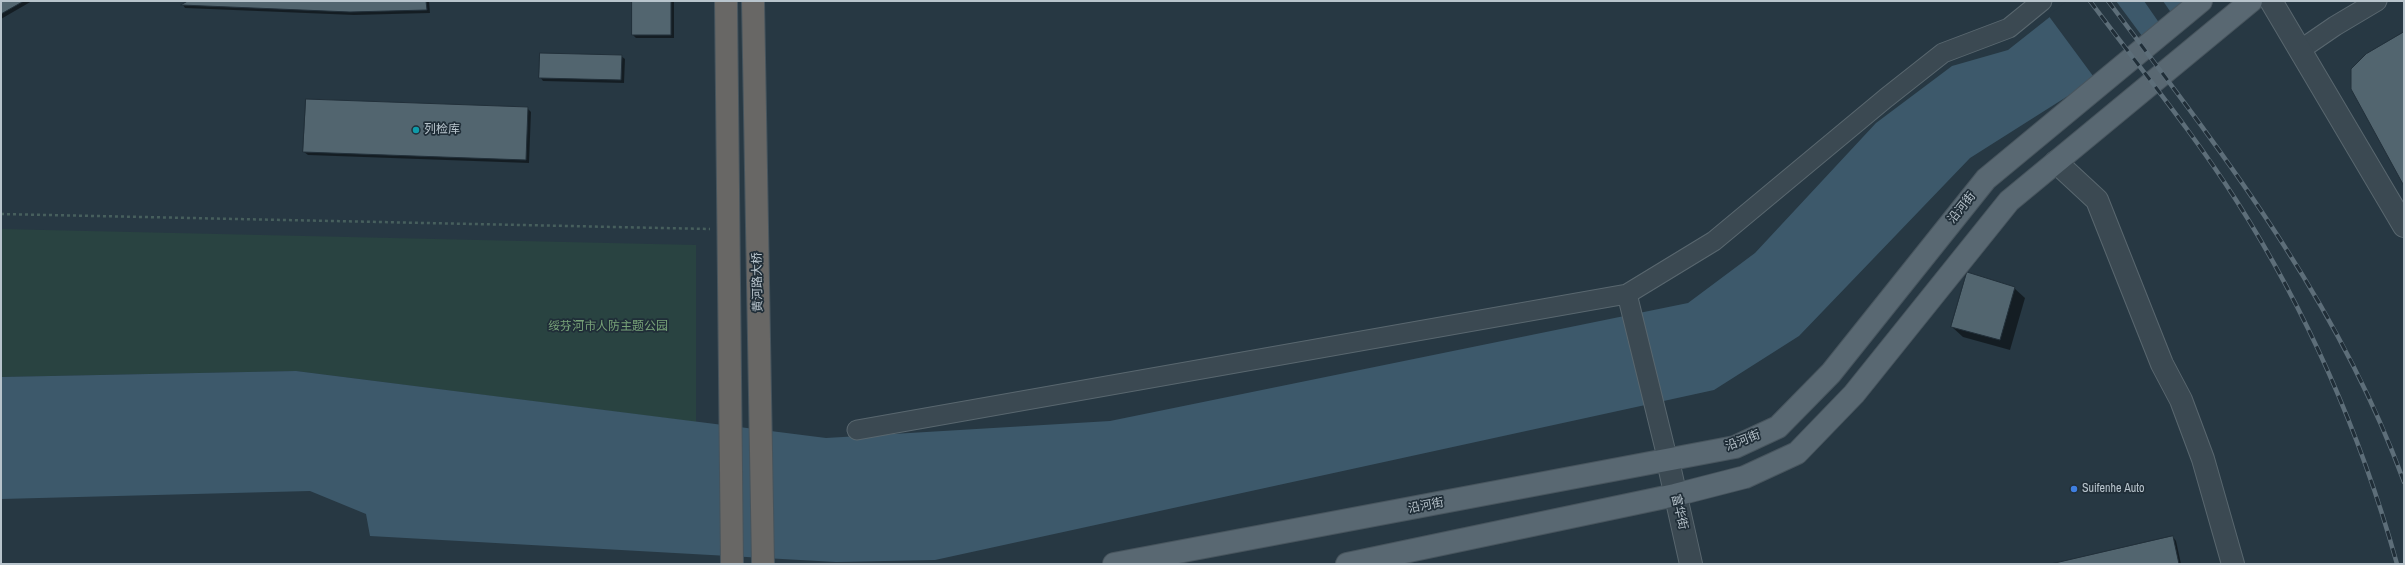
<!DOCTYPE html>
<meta charset="utf-8">
<style>
body{margin:0}
#map{position:relative;width:2405px;height:565px;overflow:hidden;background:#273843;font-family:"Archivo Narrow",sans-serif}
canvas{display:block}
.frame{position:absolute;inset:0;border:2px solid #b8c4cc;pointer-events:none}
</style>
<div id="map">
<canvas width="2405" height="565"></canvas>
<div class="frame"></div>
</div>
<script>
const c = document.querySelector('canvas').getContext('2d');
c.lineJoin = 'round';
function fillPath(path, color) { c.fillStyle = color; c.fill(path, 'evenodd'); }
function strokePath(path, color, width, dash) { c.strokeStyle = color; c.lineWidth = width; c.lineCap = dash ? 'butt' : 'round'; c.setLineDash(dash || []); c.stroke(path); }
function write(font, color, halo, rows, align = 'center') {
  c.font = font + ' "Archivo Narrow","Noto Sans SC",sans-serif'; c.lineWidth = 3.5; c.setLineDash([]); c.textBaseline = 'middle'; c.strokeStyle = halo; c.fillStyle = color; for (const [text, x, y, turn = 0] of rows) {
    c.save(); c.translate(x, y); c.rotate((+turn || 0) * Math.PI / 180); c.textAlign = isNaN(turn) ? turn : align; if (halo) c.strokeText(text, 0, 0); c.fillText(text, 0, 0); c.restore();
  }
}
const green = new Path2D(`
 M1 229 696 245V422L296 371 1 377Z`);
const water = new Path2D(`
 M2070 1H2190L2090 82 1970 158 1799 336 1714 390 935 560 836 562 370 536 366 514 310 491 1 499V377L296 371 826 438 1110 421 1688 303 1755 253 1876 123 1952 66 2008 50Z`);
const pier = new Path2D(`
 M2067 1H2116L2145 40 2096 80 2048 15Z
 M2144 1H2163L2174 17 2162 27Z`);
const shadow = new Path2D(`
 M1 1H32L1 19Z
 M190 1H429L430 13 354 15 185 8 183 5Z
 M633 1H674V38H636L633 35Z
 M621 56 625 59 624 83 543 81 540 77Z
 M527 108 531 112 529 163 308 155 304 152Z
 M2014 288 2025 298 2010 350 1963 337 1952 327Z
 M2173 537 2176 541 2181 564H2055Z`);
const building = new Path2D(`
 M1 1H24L1 14Z
 M188 1H426L427 10 350 12 181 5Z
 M632 1H671V35H632Z
 M2404 32V186L2351 89V69L2366 54Z
 M540 53 622 55 621 80 539 78Z
 M306 99 528 107 526 160 303 152Z
 M1967 272 2015 287 2000 340 1951 327Z
 M2173 536 2179 564H2051Z`);
const path = new Path2D(`
 M1 214 710 229`);
const minor = new Path2D(`
 M2300 50 2335 26 2377 1
 M1627 294 1668 461
 M857 430 1627 294 1714 241 1886 98 1943 53 2009 28 2042 1`);
const tertiary = new Path2D(`
 M2271 1 2404 226
 M2056 162 2097 200 2162 364 2181 400 2203 459 2233 564
 M1668 461 1691 564`);
const primary = new Path2D(`
 M1114 564 1735 447 1778 427 1831 373 1986 179 2201 1
 M1347 564 1675 495 1745 477 1797 453 1854 394 2009 201 2251 1`);
const trunk = new Path2D(`
 M726 1 732 564
 M753 1 763 564`);
const rail = new Path2D(`
 M2090 1C2139 67 2192 131 2236 200 2308 313 2361 435 2397 564
 M2108 1C2223 154 2338 300 2404 482`);
const markers = [
 [416,130,4,"#0f9aa8"],
 [2074,489,4,"#3f7fe0"]
];
const poiNames = [
 ["列检库",424,130],
 ["Suifenhe Auto",2082,489]
];
const streetNames = [
 ["沿河街",1962,208,-51],
 ["黄河路大桥",758,282,-91],
 ["沿河街",1743,441,-21],
 ["沿河街",1426,506,-11],
 ["富华街",1679,512,77]
];
const parkNames = [
 ["绥芬河市人防主题公园",608,327]
];
fillPath(green, '#294341');
fillPath(water, '#3d596b');
fillPath(pier, '#273843');
fillPath(shadow, '#0007');
fillPath(building, '#52656f');
strokePath(building, '#22303a', 1);
strokePath(minor, '#59676f', 21);
strokePath(tertiary, '#59676f', 24);
strokePath(primary, '#48555e', 24);
strokePath(trunk, '#46545d', 24);
strokePath(path, '#475f5d', 2.5, [3, 3]);
strokePath(minor, '#3b4952', 19);
strokePath(tertiary, '#3b4952', 22);
strokePath(primary, '#596872', 22);
strokePath(trunk, '#686765', 22);
strokePath(rail, '#5d6e79', 4.5);
strokePath(rail, '#202e38', 3, [9]);
for (const [x, y, r, color] of markers) { const dot = new Path2D(); dot.arc(x, y, r, 0, 2 * Math.PI); c.fillStyle = color; c.fill(dot); strokePath(dot, '#202e38', 1.5); }
write('12px', '#b8c4cc', '#202e38', poiNames, 'left');
write('12px', '#b8c4cc', '#202e38', streetNames);
write('12px', '#77a278', '#202e38', parkNames);
</script>
